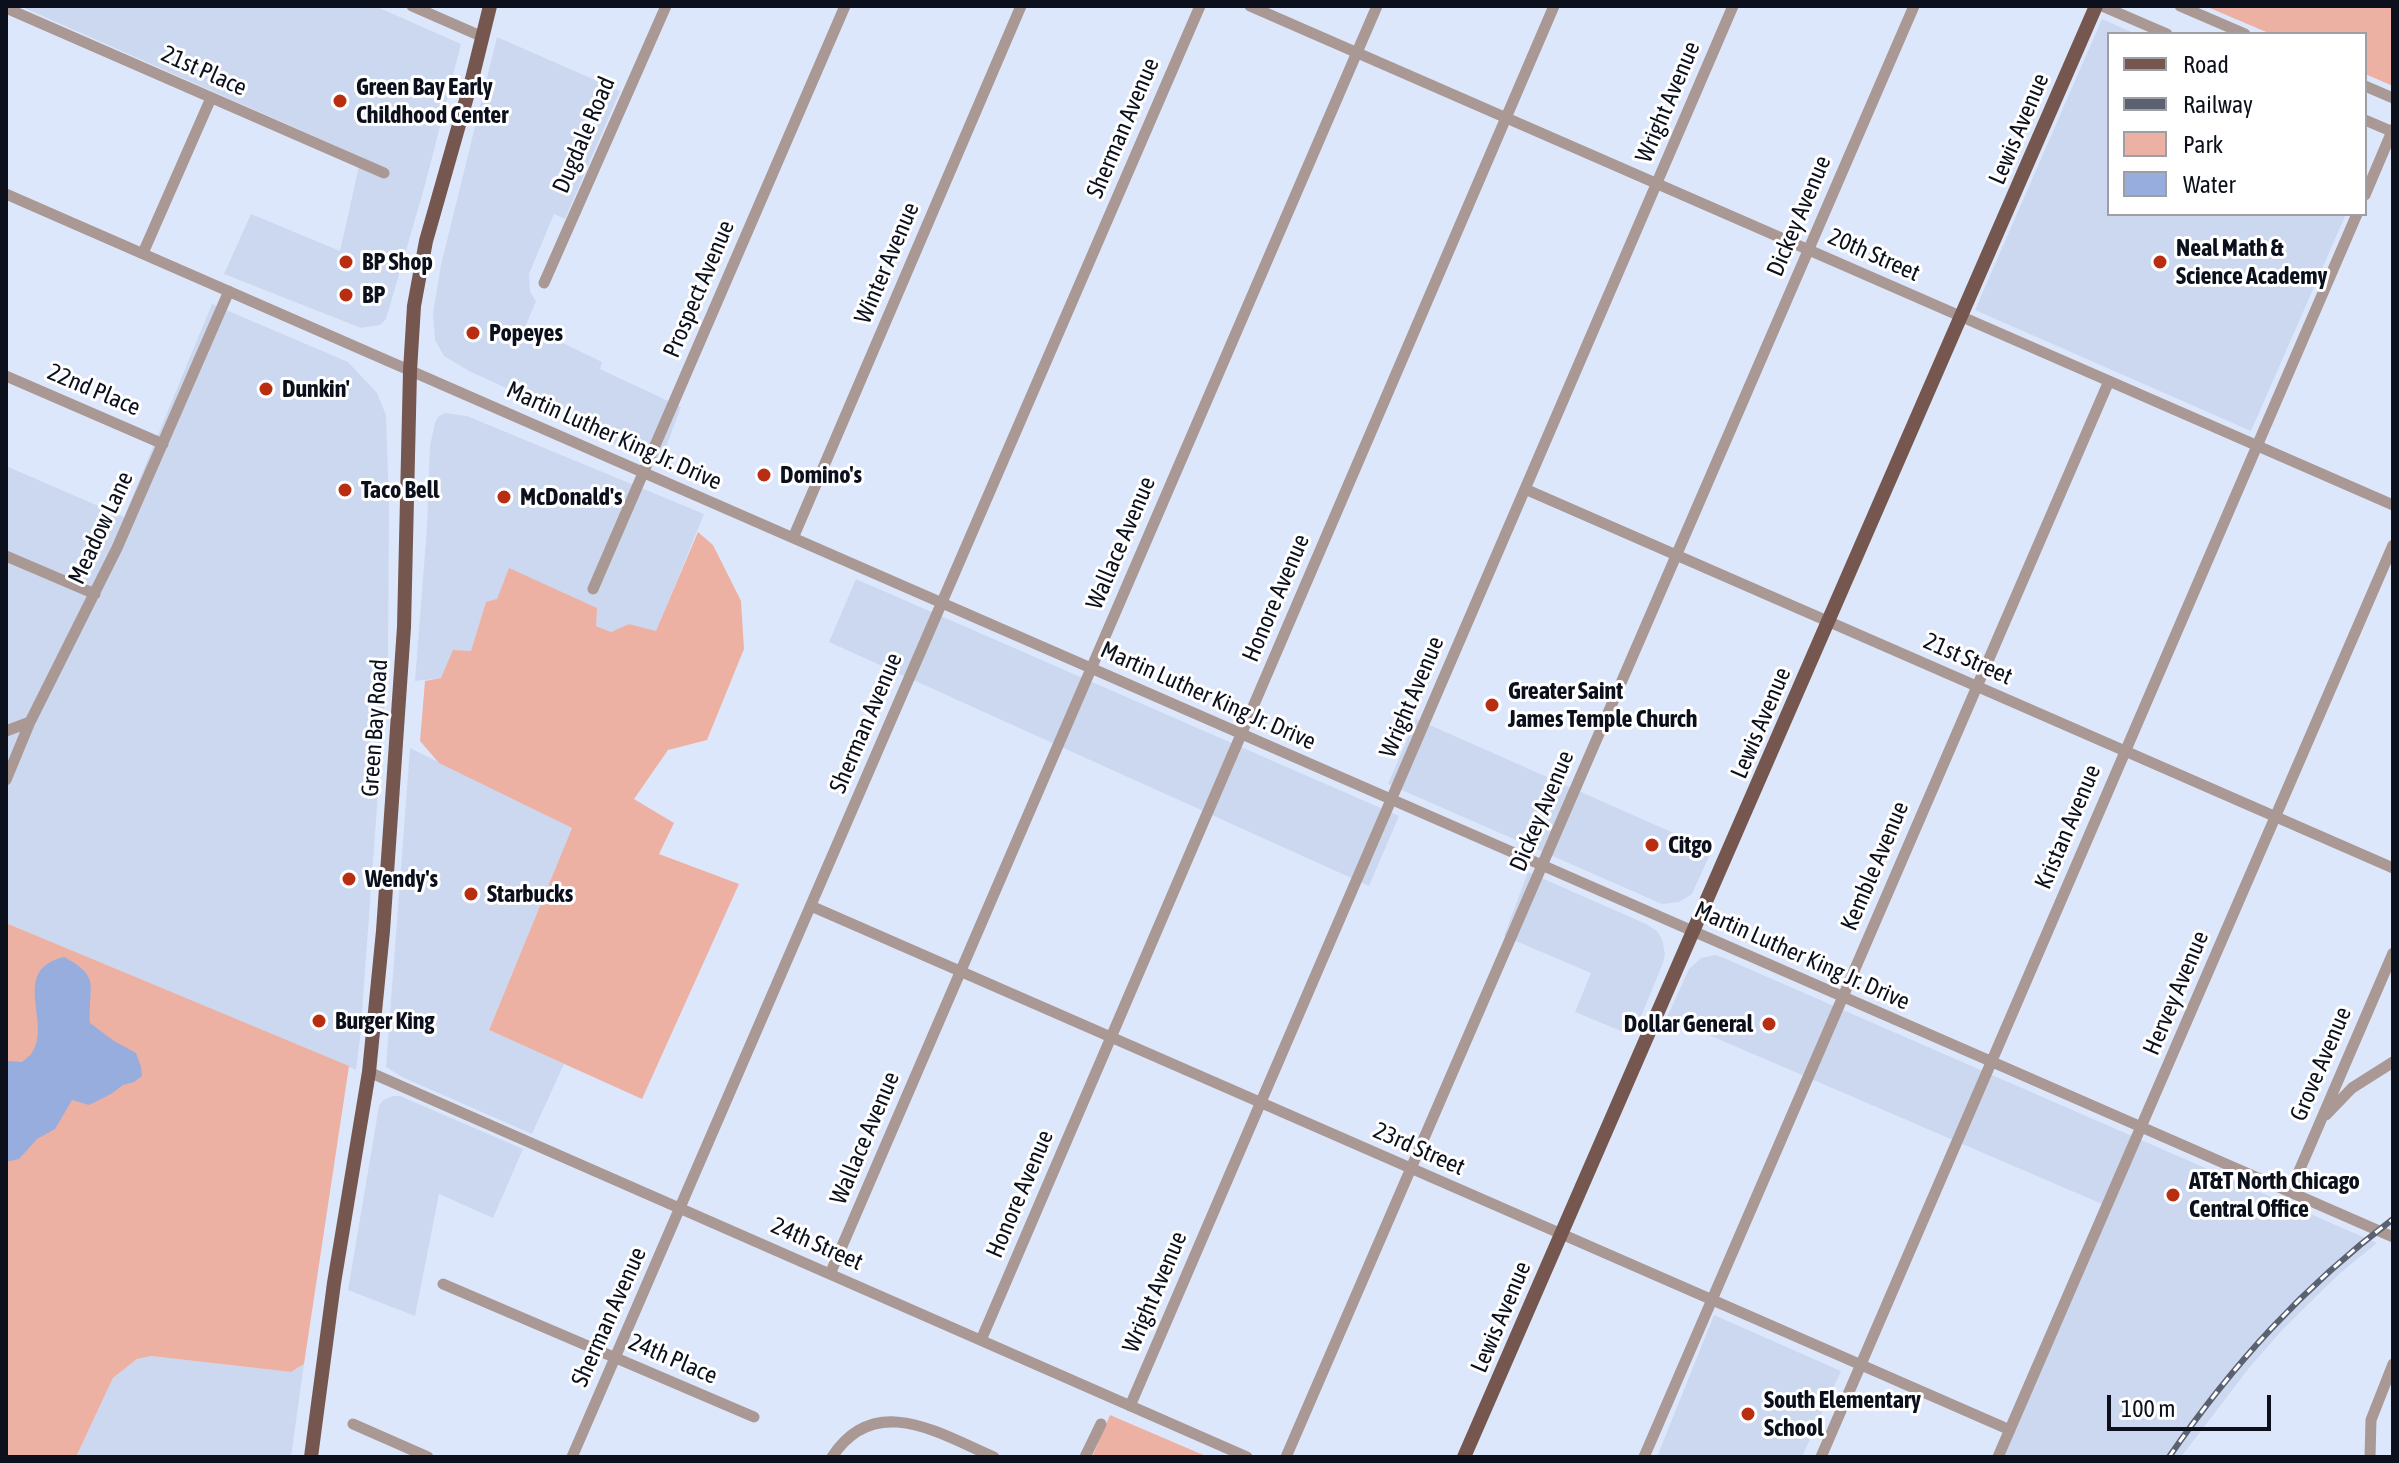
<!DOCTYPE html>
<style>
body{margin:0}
#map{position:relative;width:2399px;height:1463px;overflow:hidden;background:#dde7fc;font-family:"Asap Condensed",sans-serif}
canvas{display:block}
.frame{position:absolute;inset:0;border:8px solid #0b101c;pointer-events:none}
.legend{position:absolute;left:2107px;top:32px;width:260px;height:184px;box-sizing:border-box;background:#fff;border:2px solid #9d9fa4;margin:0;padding:10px 14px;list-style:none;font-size:24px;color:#0b101c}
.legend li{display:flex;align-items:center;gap:16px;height:40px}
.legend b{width:40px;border:2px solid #9d9fa4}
.scale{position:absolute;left:2107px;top:1395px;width:164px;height:36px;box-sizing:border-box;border:4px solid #0b101c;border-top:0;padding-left:10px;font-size:24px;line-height:28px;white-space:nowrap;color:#0b101c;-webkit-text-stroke:6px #fff;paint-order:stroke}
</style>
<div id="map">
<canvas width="2399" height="1463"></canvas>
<div class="frame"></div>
<ul class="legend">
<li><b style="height:10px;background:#755750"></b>Road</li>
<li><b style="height:10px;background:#5a6170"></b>Railway</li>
<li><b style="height:22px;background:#edb1a3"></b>Park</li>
<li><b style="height:22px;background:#96addd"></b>Water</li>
</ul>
<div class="scale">100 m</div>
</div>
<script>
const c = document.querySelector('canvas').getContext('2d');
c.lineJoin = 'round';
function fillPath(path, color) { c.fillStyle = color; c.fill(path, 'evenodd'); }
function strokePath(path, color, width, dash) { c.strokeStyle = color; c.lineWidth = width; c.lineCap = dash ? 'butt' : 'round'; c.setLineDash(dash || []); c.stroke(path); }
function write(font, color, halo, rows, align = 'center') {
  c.font = font + ' "Asap Condensed",sans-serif'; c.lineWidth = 6; c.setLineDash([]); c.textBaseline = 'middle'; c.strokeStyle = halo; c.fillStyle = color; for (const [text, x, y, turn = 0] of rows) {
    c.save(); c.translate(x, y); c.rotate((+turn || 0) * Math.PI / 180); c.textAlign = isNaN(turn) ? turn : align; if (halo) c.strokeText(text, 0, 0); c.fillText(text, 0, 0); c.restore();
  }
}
const built = new Path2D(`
 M20 6H375L461 44 425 185 386 319 380 325 361 328 224 274 251 214 340 251 361 157Z
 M2102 19 2136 34H2109V214H2346L2251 431 1975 310Z
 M497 37 620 91 565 219 554 214 529 274 530 292 536 301 526 325 602 362 600 369 681 407 660 463 629 451 517 393 469 371 444 356 435 340 433 313 441 265Z
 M212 304 348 362 377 393 386 415 389 507 388 656 360 1039 356 1070 6 923V466L124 517Z
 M445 413 467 416 704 514 656 632 629 624 611 632 596 626V608L497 600 486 602 471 652 441 678 415 681 427 527 430 446 435 423 438 417Z
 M856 579 1399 816 1369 886 829 642Z
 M1416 719 1712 850 1692 894 1679 902 1662 904 1388 784Z
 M410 748 572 828 489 1030 564 1064 532 1134 402 1077 386 1067Z
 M1528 872 1646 924 1657 931 1662 939 1665 954 1663 963 1633 1036 1575 1012 1591 973 1504 936Z
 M1715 955 1724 958 2377 1243 2338 1275 2282 1330 2249 1368 2181 1457H1992L2102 1204 1667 1017 1689 969 1701 958Z
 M393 1096H400L523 1149 493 1218 439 1194 415 1316 348 1290 379 1106 383 1100Z
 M1714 1315 1841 1371 1802 1457H1657Z
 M151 1356 291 1372 304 1364 291 1457H76L113 1378 137 1359Z`);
const green = new Path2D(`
 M2205 6H2393V86L2365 74V34H2271Z
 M698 532 713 545 741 601 744 649 707 740 668 750 634 799 674 823 659 854 739 884 642 1099 489 1030 572 828 439 763 420 741 425 681 441 678 453 650 471 651 486 602 497 599 509 568 597 608 596 626 611 632 629 624 656 631Z
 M6 923 349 1066 304 1364 291 1372 151 1356 137 1359 113 1378 76 1457H6Z
 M1110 1415 1208 1457H1092Z`);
const water = new Path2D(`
 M64 957C102 977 88 986 90 1023L114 1041 136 1053 141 1067 142 1076 134 1082 123 1085 111 1094 89 1105 72 1100 55 1129 37 1139 19 1159 6 1162V1061L22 1062C25 1059 29 1057 31 1054 54 1025 8 970 64 957Z`);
const minor = new Path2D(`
 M412 6 483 37
 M1250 6 2393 505
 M2102 6 2167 34
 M2180 6 2245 34
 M6 8 384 173
 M2365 86 2393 98
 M2365 120 2393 132
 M6 194 2393 1237
 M2365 195 2393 129
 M143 253 211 98
 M544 283 666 6
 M6 376 163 444
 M1525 489 2393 868
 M793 538 1021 6
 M6 556 95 594
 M593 589 845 6
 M6 731 30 722
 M6 780 30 722 117 548 229 291
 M811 906 2010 1430
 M369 1072 1247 1457
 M2326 1115 2352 1088 2393 1062
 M2290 1192 2393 953
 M830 1274 1377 6
 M443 1284 754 1417
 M981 1340 1554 6
 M1130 1406 1733 6
 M353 1424 428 1457
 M572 1457 1200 6
 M832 1457C875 1391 940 1434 994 1457
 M1085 1457 1101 1424
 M1286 1457 1914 6
 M1644 1457 2109 381
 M1821 1457 2357 214
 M1998 1457 2393 545
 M2370 1457 2371 1420 2393 1364`);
const major = new Path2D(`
 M311 1457 334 1283 369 1072 383 931 404 627 410 371 414 306 426 241 472 79 490 6
 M1464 1457 2096 6`);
const rail = new Path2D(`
 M2169 1457C2233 1364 2303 1287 2393 1219`);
const markers = [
 [340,101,8,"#b92d11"],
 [346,262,8,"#b92d11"],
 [2160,262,8,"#b92d11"],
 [346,295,8,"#b92d11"],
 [473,333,8,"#b92d11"],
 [266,389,8,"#b92d11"],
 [764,475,8,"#b92d11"],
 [345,490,8,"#b92d11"],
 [504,497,8,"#b92d11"],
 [1492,705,8,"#b92d11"],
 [1652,845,8,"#b92d11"],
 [349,879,8,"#b92d11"],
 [471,894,8,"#b92d11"],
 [319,1021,8,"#b92d11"],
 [1769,1024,8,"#b92d11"],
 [2173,1195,8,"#b92d11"],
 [1748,1414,8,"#b92d11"]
];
const streetNames = [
 ["21st Place",204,71,24],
 ["Wright Avenue",1668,102,-67],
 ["Sherman Avenue",1123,128,-67],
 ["Lewis Avenue",2019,129,-67],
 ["Dugdale Road",584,135,-67],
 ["Dickey Avenue",1799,216,-67],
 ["20th Street",1874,255,24],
 ["Winter Avenue",887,263,-67],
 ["Prospect Avenue",699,289,-67],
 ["22nd Place",94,390,23],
 ["Martin Luther King Jr. Drive",614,436,24],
 ["Meadow Lane",101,528,-65],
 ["Wallace Avenue",1121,543,-67],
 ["Honore Avenue",1276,598,-67],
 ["21st Street",1968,659,24],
 ["Martin Luther King Jr. Drive",1208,696,24],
 ["Wright Avenue",1412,697,-67],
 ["Sherman Avenue",866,723,-67],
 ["Lewis Avenue",1761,723,-67],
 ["Green Bay Road",375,728,-86],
 ["Dickey Avenue",1542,811,-67],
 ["Kristan Avenue",2068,827,-67],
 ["Kemble Avenue",1875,866,-67],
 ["Martin Luther King Jr. Drive",1802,956,24],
 ["Hervey Avenue",2176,993,-67],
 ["Grove Avenue",2321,1064,-67],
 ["Wallace Avenue",865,1138,-67],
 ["23rd Street",1419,1149,24],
 ["Honore Avenue",1020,1194,-67],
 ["24th Street",817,1244,24],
 ["Wright Avenue",1155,1292,-67],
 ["Sherman Avenue",609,1317,-66],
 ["Lewis Avenue",1501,1317,-67],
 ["24th Place",673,1359,23]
];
const poiNames = [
 ["Green Bay Early",356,87],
 ["Childhood Center",356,115],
 ["Neal Math &",2176,248],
 ["Science Academy",2176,276],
 ["BP Shop",362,262],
 ["BP",362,295],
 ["Popeyes",489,333],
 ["Dunkin'",282,389],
 ["Domino's",780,475],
 ["Taco Bell",361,490],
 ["McDonald's",520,497],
 ["Greater Saint",1508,691],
 ["James Temple Church",1508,719],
 ["Citgo",1668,845],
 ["Wendy's",365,879],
 ["Starbucks",487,894],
 ["Burger King",335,1021],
 ["Dollar General",1753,1024,"right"],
 ["AT&T North Chicago",2189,1181],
 ["Central Office",2189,1209],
 ["South Elementary",1764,1400],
 ["School",1764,1428]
];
fillPath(built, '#ccd8f0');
fillPath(green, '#edb1a3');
fillPath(water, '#96addd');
strokePath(minor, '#aa9894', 11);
strokePath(major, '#755750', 14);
strokePath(rail, '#5a6170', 6);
strokePath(rail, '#fff', 3, [9]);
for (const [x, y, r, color] of markers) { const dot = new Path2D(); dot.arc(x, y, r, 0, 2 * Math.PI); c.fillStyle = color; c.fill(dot); strokePath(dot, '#fff', 3); }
write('24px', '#0b101c', '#fff', streetNames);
write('bold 24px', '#0b101c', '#fff', poiNames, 'left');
</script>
